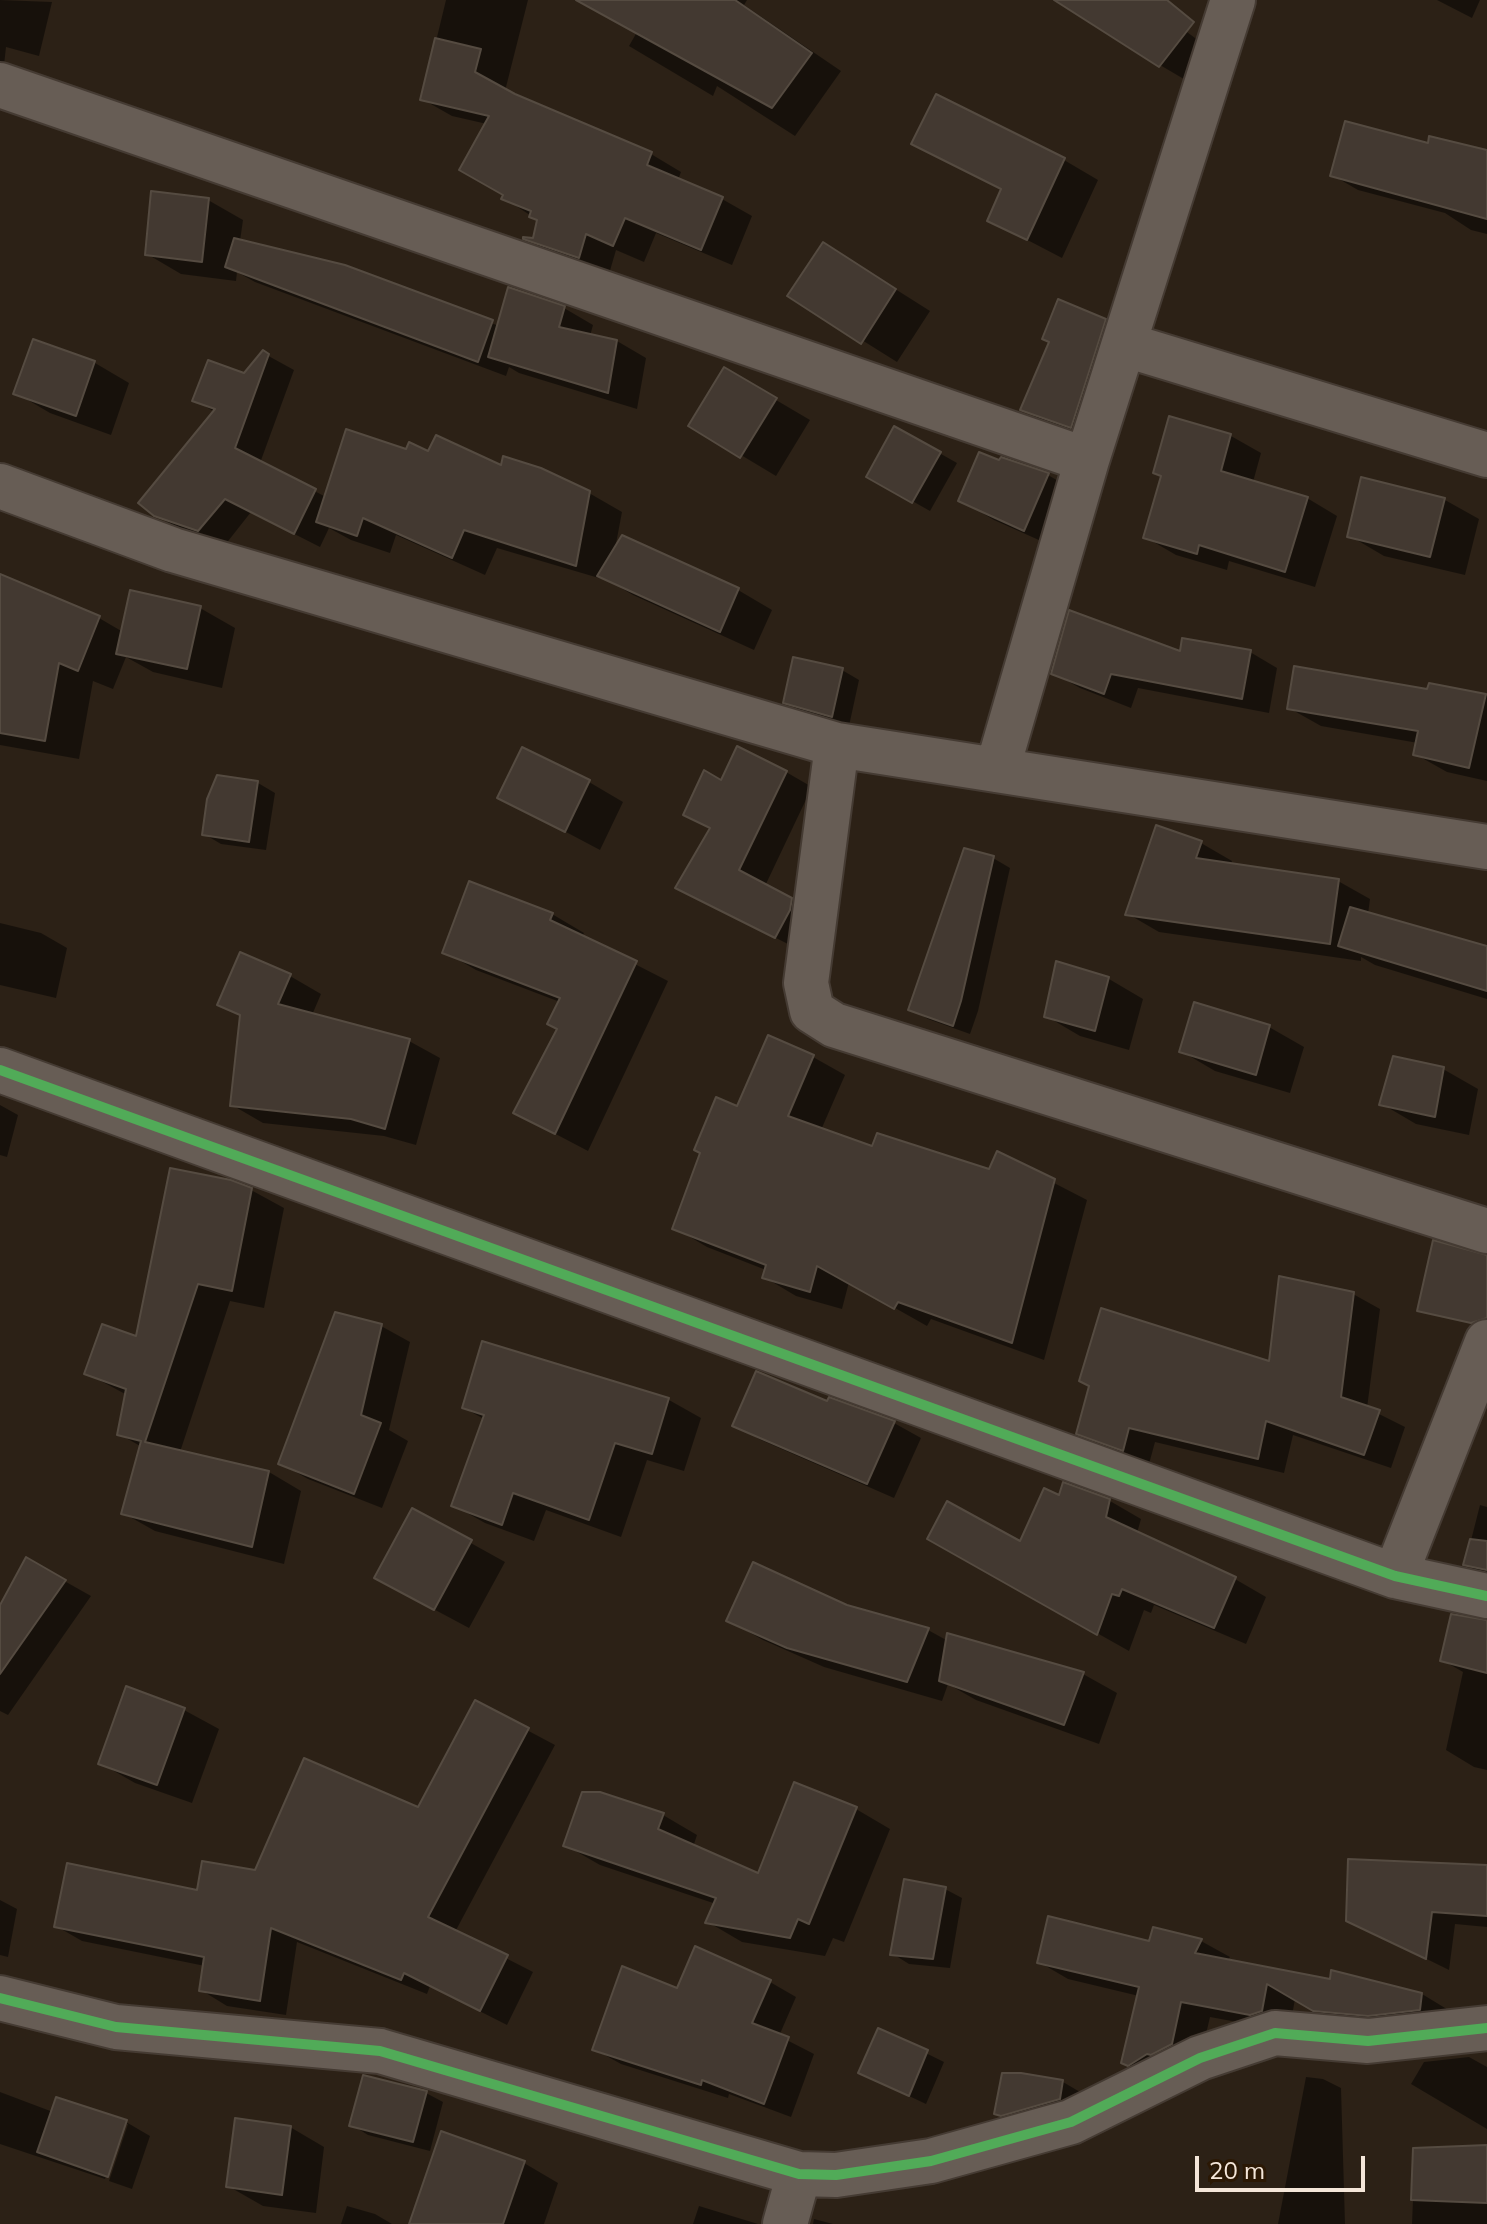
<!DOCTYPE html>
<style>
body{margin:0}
#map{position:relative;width:1487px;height:2224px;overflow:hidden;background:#2c2116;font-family:Mulish,sans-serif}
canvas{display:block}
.scale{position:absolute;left:1195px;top:2156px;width:170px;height:36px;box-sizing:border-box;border:4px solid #f4e6d9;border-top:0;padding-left:10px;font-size:24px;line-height:28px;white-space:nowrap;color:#f4e6d9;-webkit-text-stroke:6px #2b1804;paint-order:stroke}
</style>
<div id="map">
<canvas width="1487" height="2224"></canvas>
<div class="scale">20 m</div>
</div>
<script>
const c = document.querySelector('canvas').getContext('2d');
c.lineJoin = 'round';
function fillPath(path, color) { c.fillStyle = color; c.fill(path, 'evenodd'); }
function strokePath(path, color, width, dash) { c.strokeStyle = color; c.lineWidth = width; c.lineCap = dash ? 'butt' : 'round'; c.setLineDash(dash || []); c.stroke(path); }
const shadow = new Path2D(`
 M0 0 52 2 39 56 6 47 0 102Z
 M446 0H528L505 91 651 154 681 172 678 180 722 199 752 216 732 265 656 233 644 262 616 250 609 274 555 255 527 239 535 240 539 221 504 198 487 124 452 116 422 99Z
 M579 0H747L744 5 841 71 795 136 717 86 713 96 629 46 637 32Z
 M1132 0 1168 18 1218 55 1194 85 1160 65Z
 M1437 0H1480L1472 18Z
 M914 144 1064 160 1098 180 1062 258 989 220 1003 191Z
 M1429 145 1487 152V234L1471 230 1445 213 1358 190 1332 175Z
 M208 200 243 220 240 241 344 267 499 326 564 308 593 325 590 336 617 341 646 358 637 409 519 373 509 367 506 376 255 282 237 272 236 281 181 274 147 254Z
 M824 244 930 311 897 362 790 295Z
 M1105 320 1122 330 1088 436 1040 419 1023 410Z
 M34 341 95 363 129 383 111 435 50 413 16 393Z
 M263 353 294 370 260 463 326 497 407 451 502 467 589 493 622 512 615 549 738 590 772 610 754 650 633 595 609 581 497 548 485 575 396 535 390 553 351 540 329 528 320 547 251 512 225 545 182 530 155 515 215 412 194 400 245 376Z
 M725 370 810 420 776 476 691 425Z
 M1170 419 1231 436 1261 453 1253 482 1307 498 1337 516 1315 587 1229 561 1227 570 1176 555 1145 537 1163 477Z
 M895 428 957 463 930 511 868 476Z
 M1048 475 1082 495 1059 549 994 520 960 500Z
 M1445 500 1479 519 1465 575 1384 556 1350 536Z
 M0 576 99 618 123 632 200 608 235 628 222 688 153 672 126 657 113 689 93 681 79 759 0 745Z
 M1250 652 1277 668 1269 713 1138 688 1131 708 1080 688 1053 673 1182 653Z
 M842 670 859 680 849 726 802 712 785 702Z
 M1430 685 1487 696V781L1447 772 1415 754 1418 743 1321 726 1289 708 1429 691Z
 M786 772 812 787 765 886 817 915 802 951 704 902 712 830 685 815 722 782Z
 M589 782 623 802 600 850 500 797Z
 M258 783 275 793 266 850 221 844 204 834Z
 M1201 843 1232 861 1231 865 1338 881 1370 899 1368 914 1487 948V999L1375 965 1361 957V961L1159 932 1128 914Z
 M993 858 1010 868 978 1011 970 1034 928 1019 911 1009Z
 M552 914 584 933 582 937 668 981 588 1151 548 1130 560 1002 476 970 445 952Z
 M0 923 41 933 67 948 56 998 0 985Z
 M290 976 321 994 312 1015 409 1041 440 1058 416 1145 384 1136 263 1123 232 1105 242 1017 220 1005Z
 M1109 979 1143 999 1129 1050 1080 1036 1046 1016Z
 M1269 1027 1304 1047 1290 1093 1215 1071 1181 1051Z
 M813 1057 845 1075 821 1130 873 1148 990 1171 998 1154 1087 1200 1044 1360 931 1319 927 1326 849 1282 842 1309 796 1296 764 1277 766 1270 707 1247 675 1228 738 1109Z
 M1443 1069 1478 1089 1469 1135 1416 1124 1382 1104Z
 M0 1105 18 1115 7 1157 0 1155Z
 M251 1190 284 1208 264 1308 230 1301 180 1452 269 1472 301 1491 284 1564 155 1531 123 1513 142 1447 119 1434 127 1395 86 1373 138 1339Z
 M1353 1294 1380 1309 1367 1408 1405 1427 1391 1468 1293 1435 1284 1473 1155 1442 1149 1464 1105 1448 1078 1433 1271 1364Z
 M381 1326 410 1342 389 1430 408 1441 382 1508 308 1479 280 1463Z
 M483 1344 669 1400 701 1418 684 1471 647 1460 621 1537 546 1510 534 1541 485 1523 453 1505 484 1419 464 1408Z
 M828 1404 894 1423 921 1438 894 1498 761 1440 734 1425Z
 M1060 1498 1110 1501 1141 1519 1137 1533 1235 1579 1266 1597 1246 1644 1154 1605 1151 1613 1144 1610 1129 1651 958 1555 1020 1544Z
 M1480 1505 1487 1507V1577L1465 1564Z
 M413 1511 505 1562 469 1628 411 1597Z
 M27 1560 91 1596 8 1715 0 1711V1609Z
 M846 1607 928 1630 948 1641 1083 1674 1117 1693 1099 1744 976 1700 948 1684 942 1701 824 1667 763 1640 729 1621Z
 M1487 1622V1770L1474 1767 1446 1750 1463 1672 1442 1660Z
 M127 1688 184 1710 219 1729 192 1803 135 1783 100 1763Z
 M476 1703 555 1745 455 1932 533 1972 507 2025 430 1986 427 1994 297 1942 286 2015 227 2006 201 1990 205 1966 82 1941 56 1926 198 1892 419 1810Z
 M856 1809 890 1829 844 1942 833 1938 825 1956 742 1942 708 1922 716 1904 600 1865 565 1845 663 1815 697 1835 693 1847 759 1875Z
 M1487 1867V1927L1455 1924 1449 1970 1348 1920Z
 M945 1889 962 1898 950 1968 909 1964 893 1954Z
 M0 1900 17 1909 8 1957 0 1955Z
 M1154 1929 1201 1941 1230 1957 1227 1961 1422 1994 1450 2011 1344 2027 1295 1999 1290 2027 1280 2030 1210 2017 1200 2060 1152 2079 1123 2062 1139 1996 1068 1979 1039 1962 1151 1944Z
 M770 1982 796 1997 779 2036 814 2054 791 2117 729 2094 728 2098 621 2064 594 2049 678 1990Z
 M879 2030 944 2062 926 2104 860 2073Z
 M1469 2057 1487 2067V2129L1411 2084 1424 2062Z
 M1306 2077 1323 2079 1341 2088 1345 2224H1278Z
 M1063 2082 1080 2092 1077 2108 1013 2123 996 2113Z
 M0 2092 53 2112 126 2122 150 2136 132 2189 109 2181 128 2124H124L105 2179 0 2144Z
 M426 2093 443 2102 430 2151 368 2135 352 2125Z
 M290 2127 324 2147 316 2213 263 2206 228 2186Z
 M1487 2147V2224H1412L1415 2150Z
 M524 2163 558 2183 544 2224H465Z
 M347 2206 375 2214 392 2224H341Z
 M699 2206 758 2224H693Z
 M814 2219 833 2224H813Z`);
const building = new Path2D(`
 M576 0H735L812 53 772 108Z
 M1054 0H1167L1194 22 1159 67Z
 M435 38 481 49 475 72 515 94 652 152 647 165 723 197 701 250 625 218 613 246 586 234 579 258 523 239V237L533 238 537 220 529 217 531 211 501 199 503 195 459 170 489 116 420 100Z
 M936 94 1065 158 1027 240 987 221 1001 189 911 144Z
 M1345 121 1428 143 1429 136 1487 150V219L1330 176Z
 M151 191 209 198 202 262 145 255Z
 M234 238 345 265 493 320 478 362 225 267Z
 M823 242 896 289 861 344 787 296Z
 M508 287 565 306 559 327 617 340 608 393 488 357Z
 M1058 299 1106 319 1071 428 1020 410 1049 342 1042 339Z
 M33 339 95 361 76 416 13 394Z
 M263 350 269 354 235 448 316 489 294 534 225 499 198 531 154 516 138 503 215 409 192 401 208 360 244 373Z
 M724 367 777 398 740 458 688 426Z
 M1169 416 1231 434 1221 471 1308 497 1285 572 1199 545 1197 554 1143 538 1161 476 1153 473Z
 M894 426 941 452 912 503 866 477Z
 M346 429 406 449 409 442 428 451 436 435 501 465 503 456 541 468 590 491 576 566 464 530 452 558 363 518 357 536 316 522Z
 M979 452 999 460 1001 457 1049 473 1024 531 958 501Z
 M1361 477 1445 498 1430 557 1347 537Z
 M622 535 739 588 720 632 597 576Z
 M0 574 100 616 78 671 59 663 45 741 0 733Z
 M130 590 201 606 187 669 116 654Z
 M1069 610 1180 651 1182 638 1251 650 1242 699 1111 674 1104 694 1051 674Z
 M793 657 843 668 832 717 783 703Z
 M1294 666 1427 689 1429 683 1486 694 1469 768 1413 755 1418 731 1287 709Z
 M737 746 787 771 739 870 792 898 790 910 775 938 675 888 710 828 683 815 704 770 721 780Z
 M522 747 590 780 565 832 497 798Z
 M217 775 258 781 249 842 202 835 207 799Z
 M1156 825 1202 841 1196 858 1339 879 1330 944 1125 915Z
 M964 848 994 856 961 1001 953 1026 908 1010Z
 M469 881 553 913 550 920 637 961 555 1134 513 1113 557 1029 547 1024 560 998 442 953Z
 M1350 907 1487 946V991L1338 946Z
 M240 952 291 974 278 1004 410 1039 385 1129 351 1119 230 1106 240 1015 217 1005Z
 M1056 961 1109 977 1095 1031 1044 1017Z
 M1194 1002 1270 1025 1256 1075 1179 1052Z
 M768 1035 814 1055 788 1116 872 1146 877 1133 989 1169 997 1151 1055 1179 1012 1343 898 1302 894 1309 817 1266 810 1292 762 1278 766 1265 672 1229 700 1153 694 1150 716 1097 737 1106Z
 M1393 1056 1444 1067 1435 1117 1379 1105Z
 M170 1168 231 1180 252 1188 232 1291 198 1284 145 1442 269 1471 252 1547 121 1514 141 1441 117 1435 126 1389 84 1374 102 1324 136 1336Z
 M1433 1240 1487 1255V1318L1471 1323 1417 1311Z
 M1279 1276 1354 1292 1341 1397 1380 1410 1364 1455 1266 1421 1258 1459 1129 1428 1123 1451 1076 1434 1089 1386 1079 1381 1101 1308 1269 1361Z
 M335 1312 382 1324 361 1415 381 1423 354 1494 278 1464Z
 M482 1341 669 1398 652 1454 615 1443 589 1520 513 1493 502 1525 451 1506 484 1415 462 1408Z
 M756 1371 827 1401 829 1397 895 1421 867 1484 732 1426Z
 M1063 1482 1110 1499 1106 1517 1236 1577 1214 1628 1122 1589 1119 1596 1112 1594 1097 1635 927 1539 947 1501 1020 1541 1044 1488 1059 1495Z
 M412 1508 472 1540 434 1610 374 1578Z
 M1470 1539 1487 1541V1570L1463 1565Z
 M26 1557 66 1580 0 1674V1605Z
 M753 1562 847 1605 929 1628 907 1682 787 1648 726 1621Z
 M1451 1614 1487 1620V1673L1440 1661Z
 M947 1633 1084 1672 1064 1725 939 1681Z
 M126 1686 185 1708 157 1785 98 1764Z
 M475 1700 529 1728 428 1917 508 1955 480 2011 404 1973 401 1980 271 1928 260 2001 199 1991 204 1957 54 1927 67 1863 197 1890 202 1861 255 1870 304 1758 418 1807Z
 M794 1782 857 1807 809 1924 798 1919 790 1938 705 1923 716 1898 563 1846 582 1792H600L664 1813 658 1829 758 1873Z
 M1348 1859 1487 1865V1916L1432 1912 1426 1959 1346 1921Z
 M904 1879 946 1887 933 1959 890 1955Z
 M1048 1916 1149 1941 1153 1927 1202 1939 1195 1953 1330 1979 1331 1970 1422 1993 1420 2010 1368 2016 1313 2011 1267 1984 1262 2011 1250 2015 1181 2002 1172 2044 1151 2055 1147 2054 1128 2066 1121 2063 1139 1987 1037 1963Z
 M695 1946 771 1980 752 2023 789 2037 764 2104 702 2080 701 2085 592 2050 622 1966 677 1988Z
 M878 2028 928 2050 909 2096 858 2073Z
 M1002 2073H1021L1063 2080 1060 2099 1001 2116 994 2114Z
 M363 2075 427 2091 413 2142 349 2126Z
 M56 2097 127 2120 108 2177 37 2152Z
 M235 2118 291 2126 282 2195 226 2187Z
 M441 2131 525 2161 503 2224H409Z
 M1487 2145V2203L1411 2200 1413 2148Z`);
const street = new Path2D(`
 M0 85 1087 460
 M1126 345 1487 455
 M0 486 173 550 837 745 1487 847
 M837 745 806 983 812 1011 834 1025 1487 1231
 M997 770 1087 460 1233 0
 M0 1070 1395 1576 1487 1596
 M1395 1576 1487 1342
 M0 1998 116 2027 380 2051 799 2174 836 2175 931 2161 1071 2122 1200 2058 1275 2033 1368 2041 1487 2028
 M785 2224 799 2174`);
const cycleway = new Path2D(`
 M0 1070 1395 1576 1487 1596
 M0 1998 116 2027 380 2051 799 2174 836 2175 931 2161 1071 2122 1200 2058 1275 2033 1368 2041 1487 2028`);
fillPath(shadow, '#0007');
fillPath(building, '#433931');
strokePath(building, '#554b41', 2);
strokePath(street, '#453b33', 48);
strokePath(street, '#675d55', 44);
strokePath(cycleway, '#51ab58', 10);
</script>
